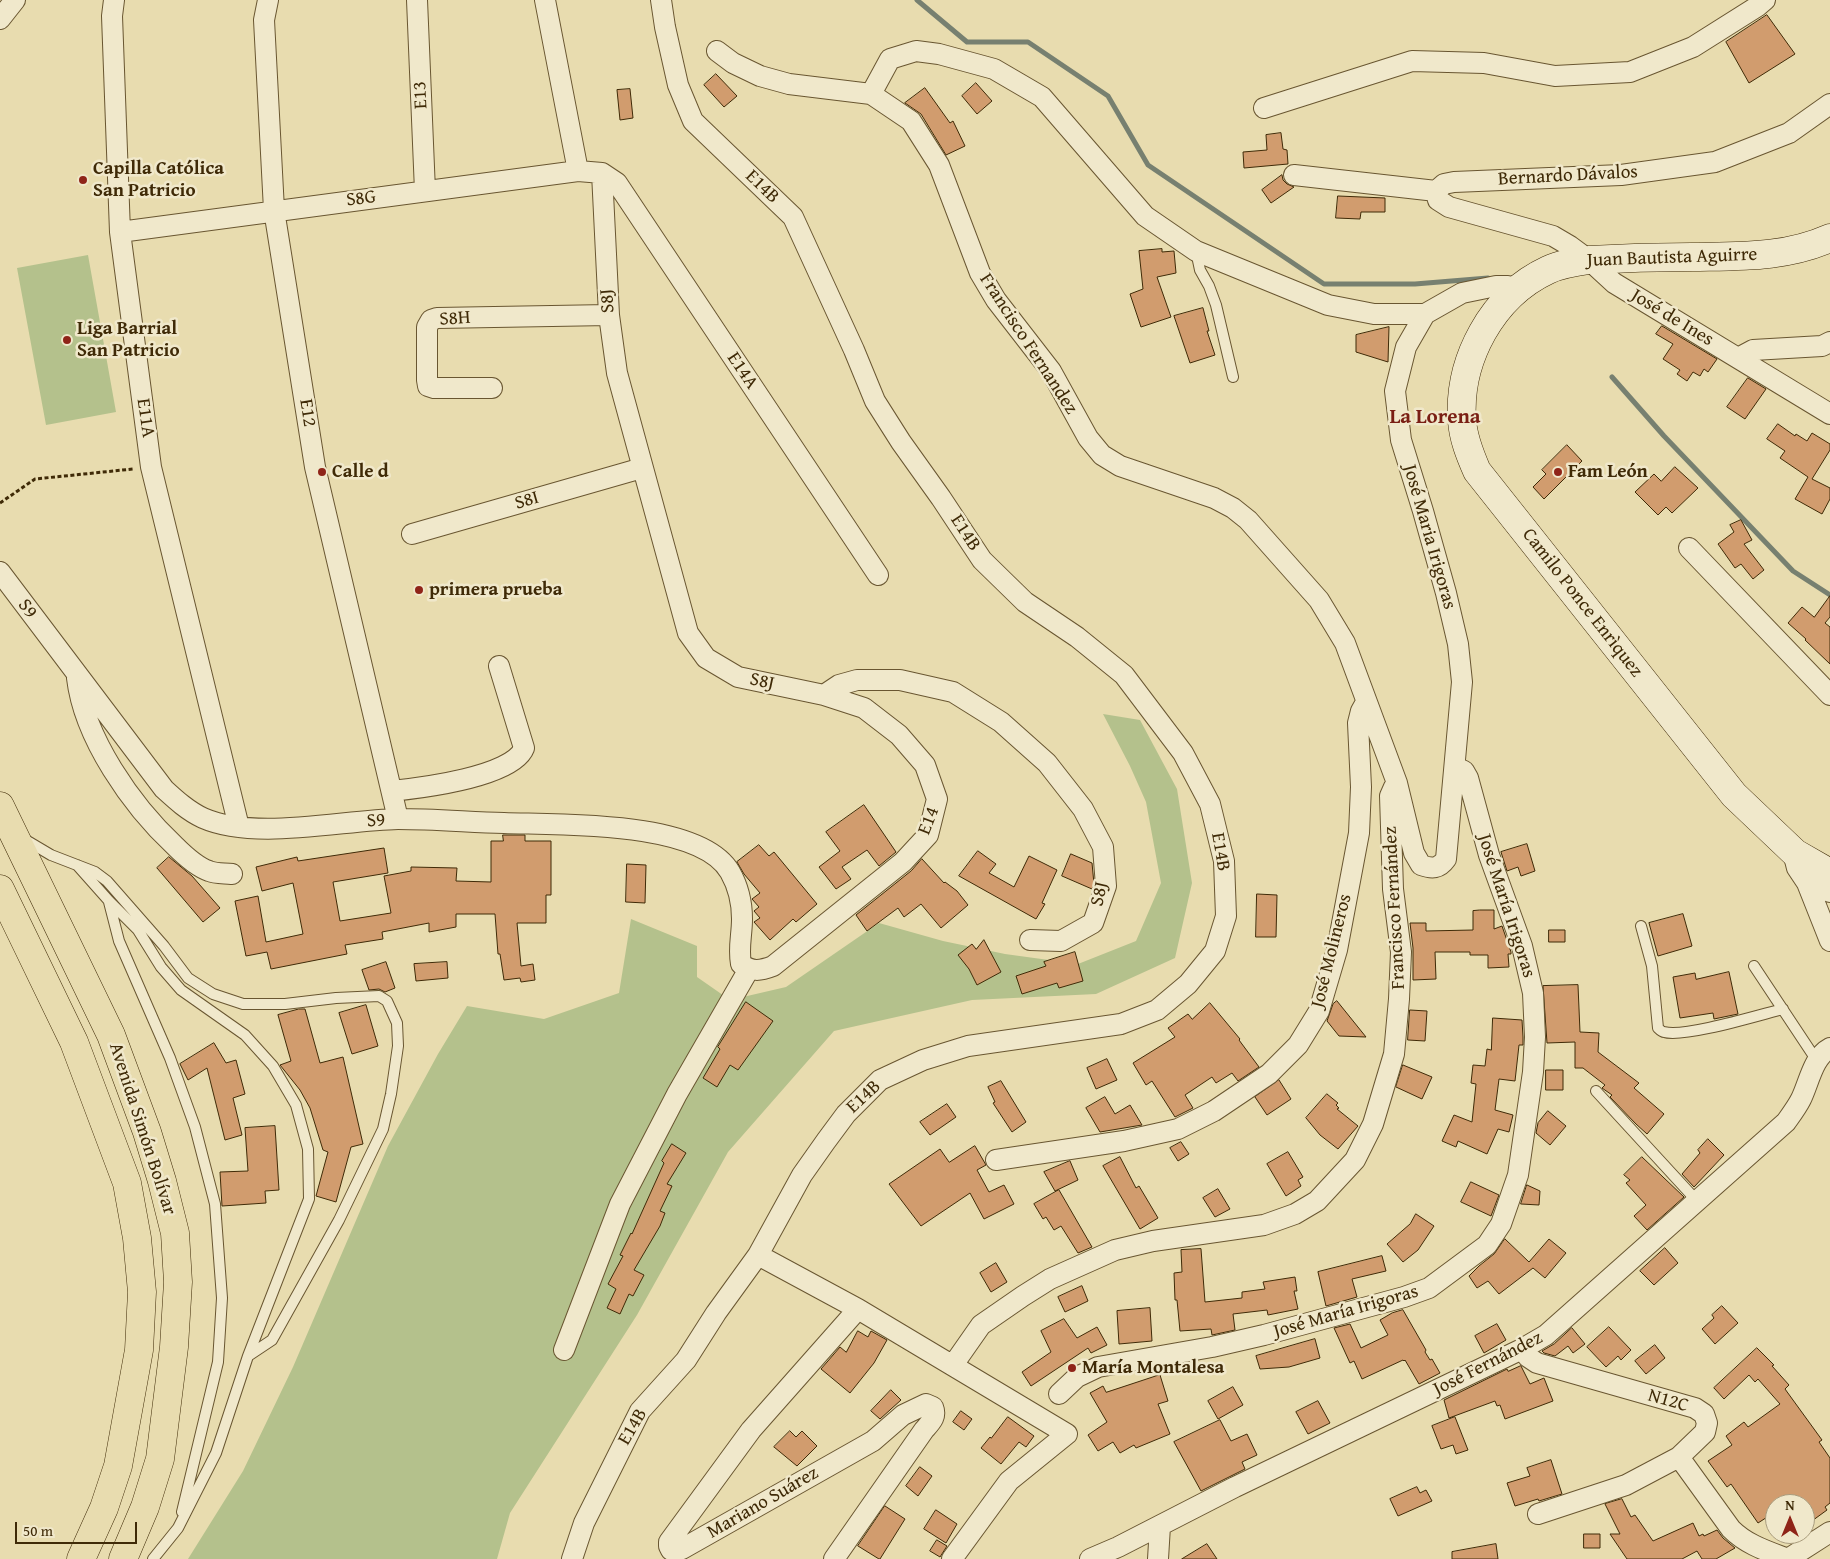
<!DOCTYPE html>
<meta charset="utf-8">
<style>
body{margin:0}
#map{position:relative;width:1830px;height:1559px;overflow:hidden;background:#e8dcaf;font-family:"Gentium Book Plus",serif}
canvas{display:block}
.north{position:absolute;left:1765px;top:1494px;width:50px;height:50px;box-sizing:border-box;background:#f0e8cb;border:1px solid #a99c7d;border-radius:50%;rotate:0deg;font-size:14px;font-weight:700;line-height:20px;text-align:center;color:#3f2a07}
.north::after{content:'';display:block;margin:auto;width:18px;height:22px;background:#8f2418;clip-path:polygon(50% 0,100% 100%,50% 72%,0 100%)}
.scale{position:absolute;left:15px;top:1522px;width:122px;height:22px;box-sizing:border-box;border:2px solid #3f2a07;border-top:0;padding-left:6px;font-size:15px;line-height:18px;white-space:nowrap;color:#3f2a07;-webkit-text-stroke:4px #f0e8cb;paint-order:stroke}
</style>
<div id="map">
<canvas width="1830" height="1559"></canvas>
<div class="north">N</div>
<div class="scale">50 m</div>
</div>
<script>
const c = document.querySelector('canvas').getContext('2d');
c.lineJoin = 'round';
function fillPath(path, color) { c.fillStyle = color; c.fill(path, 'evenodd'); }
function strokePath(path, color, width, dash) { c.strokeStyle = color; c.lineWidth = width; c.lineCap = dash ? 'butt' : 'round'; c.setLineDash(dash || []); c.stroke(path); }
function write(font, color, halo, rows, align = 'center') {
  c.font = font + ' "Gentium Book Plus",serif'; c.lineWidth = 5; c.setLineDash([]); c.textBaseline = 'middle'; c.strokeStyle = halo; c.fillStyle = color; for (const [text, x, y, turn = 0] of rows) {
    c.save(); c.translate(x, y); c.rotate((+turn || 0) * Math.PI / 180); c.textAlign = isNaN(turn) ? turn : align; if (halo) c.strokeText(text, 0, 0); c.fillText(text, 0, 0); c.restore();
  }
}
const green = new Path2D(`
 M88 255 116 412 46 425 17 268Z
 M1103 714 1140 720 1177 789 1192 883 1175 958 1096 994 972 1000 834 1031 728 1152 637 1315 510 1513 497 1559H188L243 1471 293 1367 388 1146 438 1054 467 1006 544 1019 619 993 631 919 697 946V977L730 1000 786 987 879 923 943 941 1005 954 1078 964 1136 941 1161 883 1146 802 1130 766Z`);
const stream = new Path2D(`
 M917 0 967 42H1028L1108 96 1148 165 1324 284H1415L1488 278
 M1612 377 1664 436 1793 571 1830 595`);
const building = new Path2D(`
 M1767 15 1795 54 1749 83 1726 42Z
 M716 74 737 96 724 107 704 85Z
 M976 83 992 101 977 114 962 96Z
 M925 88 950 123 953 121 965 146 946 155 921 114 905 103Z
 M630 89 633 118 620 120 617 90Z
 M1281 133 1283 149 1287 150 1288 164 1244 168 1243 152 1267 150 1266 135Z
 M1282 175 1283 180 1287 184 1294 187 1271 203 1262 190Z
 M1338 196 1385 198V212H1361L1360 219 1336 218Z
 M1162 249V252L1174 251 1176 273 1157 277 1171 317 1141 327 1130 294 1143 289 1139 251Z
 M1203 308 1209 331H1207L1215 355 1190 363 1174 316Z
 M1662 326 1717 359 1708 372 1704 369 1700 376 1693 372 1687 381 1677 374 1680 370 1663 359 1673 344 1656 334Z
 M1389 327 1388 362 1356 352V335Z
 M1748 378 1766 389 1745 419 1727 407Z
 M1778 424 1795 436 1796 434 1807 441 1812 433 1830 444V450L1812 479 1830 488V499L1822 514 1795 499 1808 477 1780 458 1785 451 1767 439Z
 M1567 445 1582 461 1544 499 1533 487 1546 474 1542 470Z
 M1675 467 1698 488 1672 513 1666 507 1658 515 1635 492 1654 474 1661 481Z
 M1741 520 1752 540 1744 544 1764 570 1753 579 1741 564 1735 568 1718 544 1734 532 1730 525Z
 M1830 596V617L1825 623 1830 627V664L1805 640 1806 639 1788 623 1802 607 1814 617Z
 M864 805 896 852 879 866 867 850 842 867 851 879 836 889 819 867 840 851 826 832Z
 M503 835H525V841H551V895H546V923H517L521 966 533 964 535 980 521 982 520 978 504 980 500 954H498L495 914H456V927L429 932V923L382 932 383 939 345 945 347 954 271 969 267 952 246 956 235 901 258 896 266 942 303 934 293 883 262 891 256 867 297 857 298 861 384 848 388 873 333 882 340 921 391 913 384 876 411 871V867L457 868 456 881 491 882V841H503Z
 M1527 844 1535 871 1521 876 1518 867 1507 871 1501 852Z
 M759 845 769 856 774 852 817 904 796 922 793 919 770 940 754 922 760 918 754 911 759 907 752 899 760 893 744 874 737 862Z
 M978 851 996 864 989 873 1014 887 1029 856 1057 870 1042 903 1045 904 1036 919 959 876Z
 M1071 854 1092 863 1094 884 1092 889 1062 876Z
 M169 857 192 876 220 908 203 922 157 868Z
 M922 859 944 883 945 882 957 891 968 905 941 928 921 904 904 917 898 908 867 931 856 915 911 871Z
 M627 864 646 865 645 903 626 902Z
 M1257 894 1277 895 1276 937H1256Z
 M1480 910H1494V929L1502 926 1511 952V954H1508L1509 967 1488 968V955H1470V952H1435L1436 979 1413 980V948L1410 923H1426V931L1473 930V911Z
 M1683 914 1692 946 1658 956 1649 923Z
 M1549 930H1565V942H1549Z
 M984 940 1001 972 977 985 969 969 958 955 972 944 976 949Z
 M1075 952 1083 981 1059 988 1057 983 1022 994 1016 976 1046 966 1044 962Z
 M386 962 395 988 385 992 379 989 369 990 362 970Z
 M447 962 448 978 416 981 414 964Z
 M1729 972 1738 1014 1714 1019 1713 1013 1680 1018 1673 977 1695 973 1696 979Z
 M1578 985 1580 1032 1599 1033 1598 1052 1639 1083 1634 1088 1664 1114 1647 1134 1636 1124 1610 1097 1612 1095 1602 1088 1605 1085 1583 1068H1575V1042L1547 1043 1543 986Z
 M1337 1001 1366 1037 1339 1036 1327 1021 1333 1004Z
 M746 1002 773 1021 738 1070 730 1065 717 1087 703 1078 720 1049 718 1047Z
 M1210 1003 1240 1039 1239 1040 1259 1067 1238 1081 1232 1073 1216 1083 1212 1077 1185 1095 1193 1108 1175 1117 1152 1081 1146 1085 1133 1063 1175 1037 1168 1028 1188 1014 1192 1019Z
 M366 1005 378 1046 352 1054 339 1013Z
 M299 1009H305L320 1063 343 1057 363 1144 351 1147 336 1202 316 1196 328 1152 323 1150 310 1108 300 1090 280 1065 291 1061 278 1015Z
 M1410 1010 1427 1011 1425 1041 1408 1040Z
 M1493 1018 1522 1020 1523 1037V1045H1519L1515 1081 1499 1079 1495 1110 1513 1115 1509 1132 1498 1129 1487 1154 1458 1141 1456 1147 1442 1141 1454 1115 1472 1122 1476 1084 1471 1083 1473 1065 1485 1066 1487 1049 1491 1050Z
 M214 1043 226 1063 236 1060 245 1094 233 1098 242 1135 225 1140 207 1068 188 1080 180 1064Z
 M1107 1059 1117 1080 1096 1089 1087 1068Z
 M1403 1065 1432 1077 1422 1099 1396 1087Z
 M1546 1070H1563V1090H1546Z
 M1279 1080 1291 1099 1267 1115 1255 1097Z
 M1001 1081 1026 1122 1012 1132 993 1103 995 1102 988 1087Z
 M1327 1094 1338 1103 1336 1105 1339 1108 1337 1109 1358 1126 1338 1149 1320 1135 1306 1118Z
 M1105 1097 1115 1114 1130 1105 1142 1125 1100 1132 1086 1108Z
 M947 1104 956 1117 930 1135 920 1122Z
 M1548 1111 1566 1126 1550 1145 1536 1133 1538 1123Z
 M275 1126 279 1190 265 1191 266 1203 222 1206 220 1172 248 1171 245 1128Z
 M1708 1139 1724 1155 1694 1187 1682 1174 1700 1153 1698 1150Z
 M1181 1142 1189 1154 1178 1161 1170 1148Z
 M672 1144 686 1153 667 1184 672 1186 660 1211 665 1213 660 1226 634 1270 644 1275 633 1296 629 1294 620 1314 607 1308 616 1289 608 1284 623 1256 620 1255 631 1233 632 1234 664 1163 662 1161Z
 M975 1146 986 1165 977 1170 989 1192 1004 1185 1014 1204 984 1219 970 1193 921 1226 889 1184 940 1149 949 1162Z
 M1288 1152 1303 1177 1298 1180 1301 1186 1286 1196 1267 1164Z
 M1120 1157 1136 1188 1139 1186 1158 1218 1140 1229 1103 1166Z
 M1642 1157 1684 1197 1647 1230 1634 1216 1646 1205 1626 1183 1630 1180 1624 1175Z
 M1070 1161 1078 1180 1055 1191 1044 1172Z
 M1471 1182 1499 1195 1491 1216 1461 1202Z
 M1527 1185 1540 1191 1539 1205 1521 1204Z
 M1218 1189 1230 1209 1215 1217 1203 1198Z
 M1059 1190 1092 1247 1078 1253 1061 1226 1054 1230 1046 1217 1043 1219 1034 1204Z
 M1416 1214 1434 1226 1418 1250 1403 1262 1387 1244 1410 1224Z
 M1505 1239 1529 1262 1549 1239 1566 1253 1545 1278 1533 1268 1499 1294 1488 1281 1477 1288 1469 1276 1479 1266 1494 1254Z
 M1665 1248 1678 1263 1654 1285 1640 1271Z
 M1201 1249 1205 1302 1242 1298V1292L1265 1289 1263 1282 1295 1277 1297 1291H1294L1298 1309 1268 1315 1267 1310 1233 1314 1235 1330 1212 1335 1211 1329 1180 1331 1177 1300H1175L1174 1273 1182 1272 1181 1250Z
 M1382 1256 1386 1271 1352 1279 1357 1297 1326 1306 1318 1272Z
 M996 1263 1007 1282 991 1292 980 1273Z
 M1082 1286 1088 1301 1065 1312 1058 1297Z
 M1722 1306 1738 1323 1715 1344 1702 1329 1714 1318 1712 1315Z
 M1150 1308 1152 1341 1119 1344 1117 1311Z
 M1403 1310 1426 1350 1425 1352 1430 1360 1432 1359 1440 1373 1419 1384 1405 1360 1404 1361 1403 1360 1362 1379 1354 1361 1350 1363 1334 1328 1350 1324 1361 1348 1388 1335 1380 1320 1392 1313Z
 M1064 1319 1077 1338 1097 1327 1107 1345 1091 1353 1088 1348 1031 1386 1022 1372 1051 1352 1041 1331Z
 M1497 1324 1506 1340 1484 1353 1475 1336Z
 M1609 1327 1631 1350 1621 1360 1618 1356 1606 1367 1587 1347Z
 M1572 1328 1585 1344 1573 1353 1568 1346 1555 1356 1544 1353 1542 1351 1554 1344Z
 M858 1331 868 1337 871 1331 887 1340 874 1363 850 1393 821 1369 840 1347 846 1352Z
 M1315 1339 1320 1358 1289 1367 1260 1369 1256 1356Z
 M1655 1345 1665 1358 1646 1374 1635 1361Z
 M1757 1348 1774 1365 1772 1366 1789 1385 1785 1389 1822 1440 1819 1442 1830 1458V1503L1825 1507 1827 1510 1805 1526V1504H1775V1512L1758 1523 1731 1484 1727 1487 1708 1461 1732 1445 1726 1436 1744 1422 1748 1427 1780 1404 1758 1379 1755 1382 1749 1375 1724 1399 1714 1388Z
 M1521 1366 1530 1384 1544 1378 1553 1401 1505 1419 1500 1405 1497 1406 1495 1401 1449 1418 1444 1400 1507 1369 1508 1371Z
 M1160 1375 1168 1401 1158 1404 1170 1434 1136 1448 1134 1445 1120 1453 1113 1442 1098 1451 1088 1435 1107 1422 1090 1393 1103 1386 1106 1392Z
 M1233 1387 1243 1405 1218 1419 1208 1401Z
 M891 1390 901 1400 880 1419 871 1411Z
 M1318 1401 1330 1423 1308 1434 1296 1412Z
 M961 1411 972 1419 964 1430 953 1422Z
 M1008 1417 1034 1436 1026 1447 1019 1442 1001 1464 981 1448 990 1437 991 1438Z
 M1455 1417 1468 1450 1456 1454 1453 1445 1441 1449 1432 1426Z
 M1220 1420 1231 1441 1247 1434 1257 1455 1242 1462 1245 1469 1201 1491 1174 1442Z
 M790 1431 796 1437 802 1431 817 1446 797 1466 774 1447Z
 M1551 1460 1562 1494 1539 1501 1538 1499 1515 1506 1507 1483 1530 1476 1527 1468Z
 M920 1467 932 1476 918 1496 906 1486Z
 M1417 1487 1420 1493 1426 1490 1432 1501 1398 1516 1390 1499Z
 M1622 1499 1631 1517 1635 1515 1653 1541 1693 1523 1699 1536 1703 1534 1704 1536 1717 1530 1723 1538 1735 1548 1716 1559H1702L1697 1551 1682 1559H1627L1610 1534H1620L1605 1504Z
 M885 1506 905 1519 880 1559H879L858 1546Z
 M936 1510 957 1524 946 1543 924 1529Z
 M1584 1534H1600V1548H1584Z
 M937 1540 947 1546 940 1557 930 1551Z
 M1207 1544 1217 1559H1182Z
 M1496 1544 1498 1559H1452V1552Z`);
const path = new Path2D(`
 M0 503 35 479 133 469`);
const lane = new Path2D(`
 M1196 251 1200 270 1209 286 1216 305 1233 377
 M24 839 51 855 95 872 107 881 164 946 188 978 213 994 243 1004H285L336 998 379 996 387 1001 397 1023 398 1046 391 1094 383 1129 339 1220 272 1340 248 1356
 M77 865 109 901 138 930 161 967 181 990 245 1035 273 1066 296 1105 308 1149 309 1199 248 1356 216 1453 178 1528 153 1559
 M109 902 119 941 170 1058 195 1127 215 1204 222 1298 218 1362 182 1512
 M1641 926 1652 966 1658 1028C1659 1029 1662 1032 1664 1032 1684 1038 1759 1015 1783 1009
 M1754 966 1817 1061
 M1596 1091 1697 1201`);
const street = new Path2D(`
 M114 0 112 16 120 232 151 467 239 827
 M268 0 264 20 274 210 315 467 398 819
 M417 0 425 191
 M545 0 578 171
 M0 19 15 0
 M717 51 733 63 760 76 789 84 871 94 911 121 939 165 980 273 996 300 1051 371 1088 438 1102 455 1120 466 1214 498 1233 508 1248 520 1319 600 1345 643 1397 783 1414 853 1421 865C1432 869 1439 869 1446 859L1462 682 1458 644 1446 593 1423 511 1401 440 1395 391 1406 347 1425 314
 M871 94 890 59 916 51 939 54 994 69 1042 97 1145 216 1196 251 1328 305 1374 314H1425L1462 293 1496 286H1508L1518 289
 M1264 108 1412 61 1484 63 1555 76 1630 72 1693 47 1758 6 1765 0
 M1294 175 1436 191 1444 184 1454 182 1621 175 1715 162 1789 133 1830 104
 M1436 191 1438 200 1449 207 1553 236 1570 246 1589 260 1614 283 1830 414
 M120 232 578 171 602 173 617 183 878 575
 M1738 358 1753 350 1822 346 1830 342
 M492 388H434L428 386 427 380V327L431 320 437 318 609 315
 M412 534 642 468
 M1689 548 1830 695
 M0 572 164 789C176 800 188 811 203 818 255 841 342 820 398 819 433 819 469 822 504 823 558 825 700 820 730 872 738 886 742 903 742 919 742 935 738 948 741 964 752 972 760 971 773 966L903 862 928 835 937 799 925 765 899 735 864 708 824 695 738 677 706 658 688 633 617 373 609 315 602 173
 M77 678C84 738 132 806 175 846 184 855 197 867 209 871 216 874 225 873 232 874
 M824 695 839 685 857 680H900L953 692 1001 722 1047 763 1083 809 1103 847 1106 886 1093 923 1061 941 1030 940
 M392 791C420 788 513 777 524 748L499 666
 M1795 853V860L1797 868 1807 883 1830 941
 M1807 883 1830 892
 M996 1160 1124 1141 1178 1129 1214 1111 1269 1074 1298 1045 1319 1011 1337 950 1359 833 1361 787 1358 723 1361 711 1366 702
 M758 1255 858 1309 1067 1434 1009 1481 952 1559
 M1522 1349 1528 1357 1537 1363 1695 1408 1704 1414 1707 1423 1705 1432 1679 1457 1626 1485 1538 1514
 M564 1350 620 1204 677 1094 749 969
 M953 1365 981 1325 1023 1296 1050 1279 1115 1250 1153 1241 1264 1225 1295 1214 1317 1201 1355 1160 1373 1124 1394 1054 1399 999 1401 952 1393 889 1390 796 1394 787
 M1059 1394 1077 1377 1098 1367 1212 1347 1264 1335 1404 1297 1429 1288 1487 1245 1501 1224 1518 1175 1533 1072 1535 1037 1533 993 1522 946 1489 855 1468 778 1464 771 1455 767
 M1679 1457 1731 1529C1747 1545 1767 1551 1788 1559
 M572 1559 584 1523 640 1411 686 1360 716 1313 758 1255 802 1175 826 1141 846 1114 880 1080 923 1060 968 1046 1121 1024 1157 1010 1188 984 1215 951 1226 916 1224 861 1210 804 1183 753 1124 675 1077 637 1025 602 982 560 941 498 901 442 875 401 854 350 793 217 693 121 678 85 665 27 661 0
 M834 1559 924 1430C931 1422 937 1417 933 1407L926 1404 903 1415 873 1441 682 1549 677 1551 671 1550 669 1546V1542L751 1430 858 1309
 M1090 1559 1118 1547 1235 1487 1522 1349 1546 1335 1786 1122C1791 1115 1797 1107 1801 1099 1809 1083 1813 1057 1830 1048
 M1158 1559 1160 1526
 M1788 1559 1830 1532`);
const secondary = new Path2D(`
 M1830 238C1785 258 1740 256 1692 257 1657 257 1623 258 1589 260 1575 262 1561 264 1548 270 1492 296 1458 360 1462 420 1463 438 1470 455 1477 471L1734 795 1795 853 1830 873`);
const highway = new Path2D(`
 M0 806 111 1035 147 1132 162 1181 175 1233 178 1282 174 1347 160 1459 145 1507 123 1559
 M0 889 74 1042 127 1183 137 1238 142 1292 139 1350 118 1466 104 1508 81 1559`);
const markers = [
 [83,180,5,"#8f2418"],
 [67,340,5,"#8f2418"],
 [322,472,5,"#8f2418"],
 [1558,472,5,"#8f2418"],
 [419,590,5,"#8f2418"],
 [1072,1368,5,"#8f2418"]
];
const streetNames = [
 ["E13",421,95,-93],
 ["Bernardo Dávalos",1568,176,-3],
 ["E14B",762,187,44],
 ["S8G",361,199,-7],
 ["Juan Bautista Aguirre",1672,258,-2],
 ["S8J",608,301,-94],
 ["José de Ines",1672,318,31],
 ["S8H",455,319,-4],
 ["Francisco Fernandez",1028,344,57],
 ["E14A",742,371,56],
 ["E12",307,413,81],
 ["E11A",145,418,82],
 ["S8I",527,501,-16],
 ["E14B",965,533,57],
 ["José Maria Irigoras",1429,537,74],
 ["Camilo Ponce Enrìquez",1582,603,52],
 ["S9",27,609,53],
 ["S8J",762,682,12],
 ["S9",376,821,-5],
 ["E14",929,821,-69],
 ["E14B",1220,852,80],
 ["S8J",1100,894,-78],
 ["José María Irigoras",1506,906,72],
 ["Francisco Fernández",1395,908,-93],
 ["José Molineros",1332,951,-76],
 ["E14B",864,1097,-43],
 ["Avenida Simón Bolívar",142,1129,72],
 ["José María Irigoras",1346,1312,-16],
 ["José Fernández",1488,1364,-27],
 ["N12C",1668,1401,16],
 ["E14B",633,1427,-60],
 ["Mariano Suárez",763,1503,-30]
];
const poiNames = [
 ["Capilla Católica",93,169],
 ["San Patricio",93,191],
 ["Liga Barrial",77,329],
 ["San Patricio",77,351],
 ["Calle d",332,472],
 ["Fam León",1568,472],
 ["primera prueba",429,590],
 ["María Montalesa",1082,1368]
];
const quarterNames = [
 ["La Lorena",1435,418]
];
fillPath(green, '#b4c18c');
strokePath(stream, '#778070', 5);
fillPath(building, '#d19c6e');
strokePath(building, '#3f2a07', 1);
strokePath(lane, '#695631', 12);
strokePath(street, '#695631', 22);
strokePath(secondary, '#3f2a07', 29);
strokePath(highway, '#3f2a07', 29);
strokePath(path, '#3f2a07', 3, [4, 2.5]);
strokePath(lane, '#f0e8cb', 10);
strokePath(street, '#f0e8cb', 20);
strokePath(secondary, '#f0e8cb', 28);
strokePath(highway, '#e8dcaf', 28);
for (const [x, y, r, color] of markers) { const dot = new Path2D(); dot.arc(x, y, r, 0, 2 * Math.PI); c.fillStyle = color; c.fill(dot); strokePath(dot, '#f0e8cb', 2); }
write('19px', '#3f2a07', '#f0e8cb', streetNames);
write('bold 19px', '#3f2a07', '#f0e8cb', poiNames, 'left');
write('bold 21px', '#7a1f14', '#f0e8cb', quarterNames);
</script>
